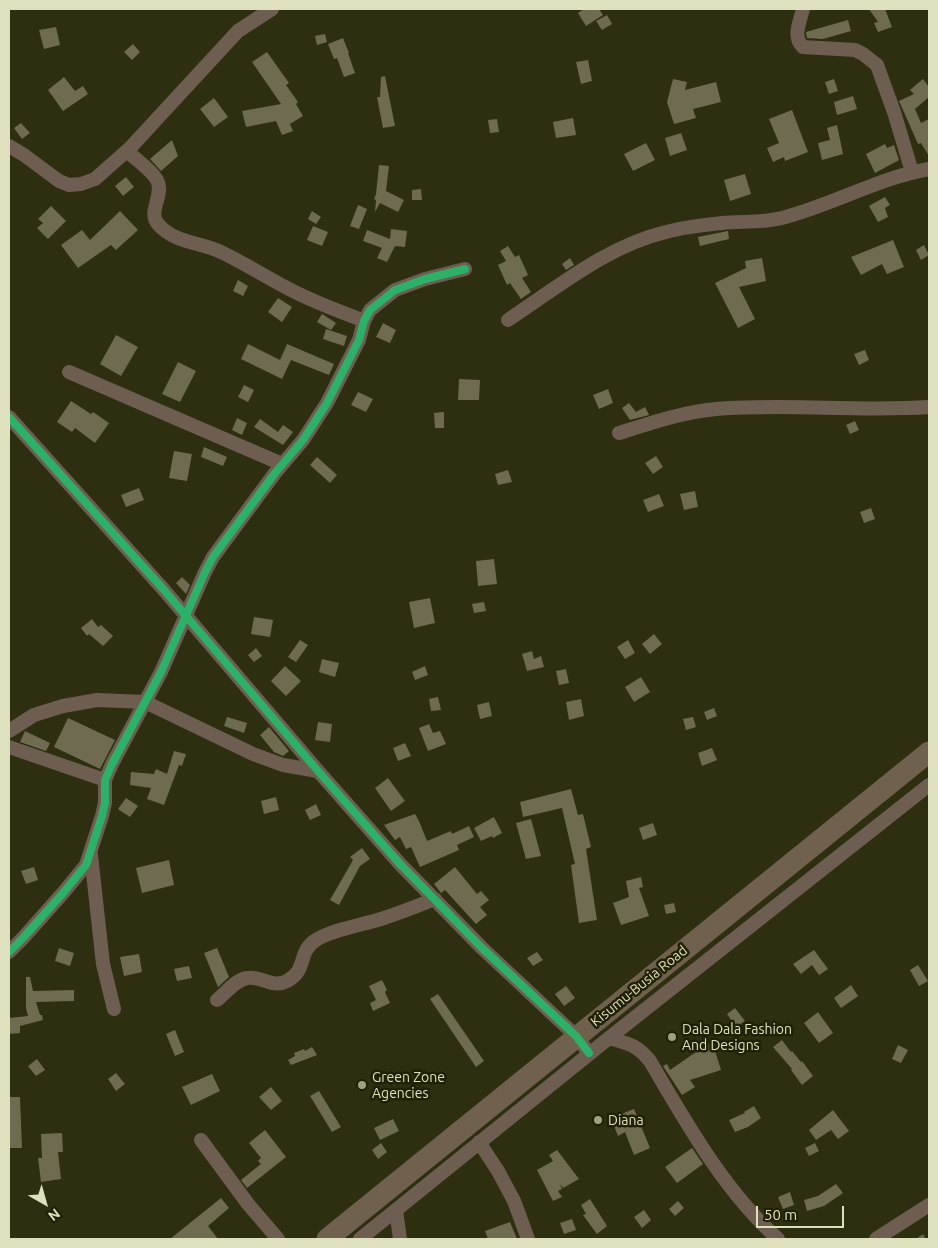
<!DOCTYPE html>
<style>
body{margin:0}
#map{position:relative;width:938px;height:1248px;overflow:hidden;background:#2e2e11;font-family:Ubuntu,sans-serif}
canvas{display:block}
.frame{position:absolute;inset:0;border:10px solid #dee0be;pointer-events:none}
.north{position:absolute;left:20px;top:1178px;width:50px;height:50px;-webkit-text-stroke:4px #202105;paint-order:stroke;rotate:142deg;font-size:14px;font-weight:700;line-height:20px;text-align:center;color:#dee0be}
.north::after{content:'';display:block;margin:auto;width:18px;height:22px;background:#dee0be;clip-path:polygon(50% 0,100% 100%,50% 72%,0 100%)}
.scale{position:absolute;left:756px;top:1206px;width:88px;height:22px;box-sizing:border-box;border:2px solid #dee0be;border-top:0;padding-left:6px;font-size:15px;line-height:18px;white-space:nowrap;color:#dee0be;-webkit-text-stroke:4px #202105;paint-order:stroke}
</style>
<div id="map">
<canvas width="938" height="1248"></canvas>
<div class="frame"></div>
<div class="north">N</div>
<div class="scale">50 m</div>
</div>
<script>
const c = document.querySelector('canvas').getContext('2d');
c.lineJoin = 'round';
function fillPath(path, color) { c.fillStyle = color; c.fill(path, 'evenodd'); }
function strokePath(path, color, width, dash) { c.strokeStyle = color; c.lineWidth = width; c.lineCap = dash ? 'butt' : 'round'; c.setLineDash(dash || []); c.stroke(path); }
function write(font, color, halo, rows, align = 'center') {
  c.font = font + ' Ubuntu,sans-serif'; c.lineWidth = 5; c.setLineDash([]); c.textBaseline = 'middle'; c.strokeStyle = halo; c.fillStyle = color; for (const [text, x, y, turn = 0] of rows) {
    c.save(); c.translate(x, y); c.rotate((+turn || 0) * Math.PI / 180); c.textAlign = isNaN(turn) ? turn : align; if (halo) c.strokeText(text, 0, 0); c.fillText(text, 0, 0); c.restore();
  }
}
const building = new Path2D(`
 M584 9H599L603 15 586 26 578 13Z
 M869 9H885L892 27 878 32 874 23 878 22Z
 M607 15 612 24 602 30 596 21Z
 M848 20 851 31 823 39 807 38 806 32Z
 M56 27 60 45 44 49 39 30Z
 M325 34 327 42 317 45 315 36Z
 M343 38 349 53H348L355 73 344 77 337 58 334 59 328 44Z
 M133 44 140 52 132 60 124 52Z
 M267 52 289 83 286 85 298 102 296 104 303 116 290 124 293 131 282 135 276 121 246 127 242 111 281 104 252 62Z
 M588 60 592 81 581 84 576 62Z
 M385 76 395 126 383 128 377 97H380L381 77Z
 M64 77 75 91 83 86 88 94 63 111 48 90Z
 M673 79 687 82 685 90 716 82 721 102 693 109 696 118 674 124 667 102Z
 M834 79 838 91 829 94 825 82Z
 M923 79 929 87V97L915 109 921 123 929 119V156L921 143 918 144 899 101 914 94 910 90Z
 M853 96 857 109 837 115 834 102Z
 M214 98 228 117 214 127 200 109Z
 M792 110 808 152 785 161 784 157 773 162 767 148 779 143 769 119Z
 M573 118 576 135 556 138 553 122Z
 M497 119 499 132 490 133 488 120Z
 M21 123 30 133 22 139 14 128Z
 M837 125 843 154 822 160 818 143 830 140 827 128Z
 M681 133 687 150 670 156 665 138Z
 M172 140 178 156 161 171 150 159Z
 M646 143 655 160 633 171 624 154Z
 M885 144 887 148 894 145 899 160 875 173 866 154Z
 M379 165 389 166 386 191 404 200 398 212 380 203 375 212 376 200 374 199 376 194Z
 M745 174 751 194 730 201 724 180Z
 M126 177 134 187 123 196 115 186Z
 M421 189 422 200H412V190Z
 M885 197 890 205 885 208 888 217 878 222 869 206Z
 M358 205 367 209 359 229 350 226Z
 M51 206 66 221 48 239 37 228 43 223 38 219Z
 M120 211 138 230 116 250 111 245 78 268 61 245 82 230 90 240Z
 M312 211 321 217 316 224 308 219Z
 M313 226 328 232 322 246 307 240Z
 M391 229 407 231 405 247 395 246 387 262 377 258 382 248 363 241 367 230 390 239Z
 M728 231 729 239 700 246 698 237Z
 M893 240 904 267 887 274 882 264 861 275 851 257Z
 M924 245 929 255 921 260 916 250Z
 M508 246 515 257 519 255 528 275 522 278 531 292 521 299 510 283 507 285 498 265 506 261 500 251Z
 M570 258 574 265 566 270 562 264Z
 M762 258 766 281 739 287 755 319 738 328 715 283 746 268 745 261Z
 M238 280 248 286 243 296 233 291Z
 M278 298 292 307 282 322 268 312Z
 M322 314 336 323 331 330 317 322Z
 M383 323 396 330 390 343 376 337Z
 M326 329 347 336 344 346 323 339Z
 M116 335 138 347 121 376 100 364Z
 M248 344 280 360 287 344 334 364 329 375 291 360 282 379 241 359Z
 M865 350 869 360 859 365 854 354Z
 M178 362 196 371 180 402 162 394Z
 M459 379 480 380 479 400H458Z
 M244 385 254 390 248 402 238 397Z
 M608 389 613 403 599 409 593 395Z
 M358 392 373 399 366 412 351 405Z
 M71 401 91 414 93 412 109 423 95 443 75 428 72 432 57 422Z
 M629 403 636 412 645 407 649 415 630 420 622 408Z
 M444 412V428H435L434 413Z
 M237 418 247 423 242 435 232 430Z
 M260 419 278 432 283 425 293 432 283 445 254 427Z
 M855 421 859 430 850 434 846 425Z
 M204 447 227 457 223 466 201 457Z
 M174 451 192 454 187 481 169 478Z
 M656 456 663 467 653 474 645 463Z
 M317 457 337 475 330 483 310 465Z
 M508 470 512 482 498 485 495 474Z
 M139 488 144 500 126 507 121 495Z
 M695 491 698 507 684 510 680 494Z
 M659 494 664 506 648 512 643 500Z
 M871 508 875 519 864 523 860 512Z
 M494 559 497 584 478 586 476 561Z
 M182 577 190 585 186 594 176 583Z
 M430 598 435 623 414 628 409 602Z
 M484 602 486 611 474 613 472 604Z
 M254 617 273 620 270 637 251 634Z
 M92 619 98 627 101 625 113 636 103 646 89 634 87 636 81 628Z
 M654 634 662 644 650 654 642 644Z
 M300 640 308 645 296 662 288 657Z
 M628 640 635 653 625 659 617 647Z
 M256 648 262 656 254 662 248 655Z
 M532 651 534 659 541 656 544 667 527 671 522 654Z
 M322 659 339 663 335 677 319 672Z
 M285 666 301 681 286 696 271 681Z
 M425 666 428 675 415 680 412 672Z
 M566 669 569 683 559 685 556 671Z
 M641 677 650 692 634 702 625 687Z
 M438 697 441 710 431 711 429 699Z
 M581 699 584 716 569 720 566 702Z
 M489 702 492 716 480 719 477 705Z
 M714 708 717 716 707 720 704 712Z
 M227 717 247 723 244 733 224 726Z
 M693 717 696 727 686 730 683 719Z
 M68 718 115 740 100 769 54 747Z
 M318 722 332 724 330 742 315 740Z
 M429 724 433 733 440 731 446 744 428 751 419 728Z
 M269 727 289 751 283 756 274 752 260 735Z
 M25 731 50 743 46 751 20 742Z
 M405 743 411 756 398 761 393 748Z
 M712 748 717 760 702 766 698 753Z
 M174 751 186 754 182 766 179 765 164 805 147 799 151 788 130 785 131 772 154 774 156 769 167 774Z
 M388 778 405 801 391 811 375 788Z
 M571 789 578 815 583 814 591 847 586 849 597 920 579 923 571 865 575 864 562 808 523 817 520 802Z
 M276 797 279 810 264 814 261 801Z
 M126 798 138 806 130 817 118 809Z
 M316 804 321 815 310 820 305 810Z
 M415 814 419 821 427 841 451 831 452 834 469 826 474 837 457 845 459 850 420 867 411 847 406 849 400 837 395 840 384 825Z
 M494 817 502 833 493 838 492 836 481 841 474 828Z
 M531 819 541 856 526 859 516 823Z
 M653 823 657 835 643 840 639 828Z
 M362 848 370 859 360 866 339 905 330 900 353 860 350 857Z
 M169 860 174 885 142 893 136 868Z
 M34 867 38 880 26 884 21 871Z
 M455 867 477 894 481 891 489 900 480 907 487 915 476 924 445 890 441 893 434 884Z
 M641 877 643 887 639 888 649 916 621 925 613 903 629 897 626 881Z
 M674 903 676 912 666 914 664 905Z
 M59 948 74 953 70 966 55 961Z
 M217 948 229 977 218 987 204 953Z
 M814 950 828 969 819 975 812 965 801 974 793 964Z
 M537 952 543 960 533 966 527 958Z
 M139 954 142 972 124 976 120 957Z
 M918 965 928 981 919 986 910 970Z
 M189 966 192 978 177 981 174 969Z
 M26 977H30L33 991 74 990V1001L36 1002 40 1015H42L43 1020 20 1026V1033L9 1034V1018L28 1016 26 1008Z
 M382 980 387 990 385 992 390 1003 373 1011 370 1003 376 1000 369 986Z
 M851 985 858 996 841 1008 834 998Z
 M566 986 575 998 564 1006 555 994Z
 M438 994 484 1061 476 1067 430 999Z
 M735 1008 745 1021 736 1027 727 1014Z
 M818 1012 833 1033 819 1043 804 1023Z
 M175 1030 184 1052 175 1056 166 1034Z
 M782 1040 791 1052 792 1051 801 1062 802 1061 813 1076 802 1085 791 1070 792 1069 773 1047Z
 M712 1041 721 1070 690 1080 695 1087 682 1095 663 1066 667 1064 670 1070Z
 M898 1045 908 1050 901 1063 892 1059Z
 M312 1047 317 1055 291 1065 288 1060 295 1056 294 1053 304 1049 305 1051Z
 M37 1059 45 1070 36 1076 28 1066Z
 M116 1073 125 1084 116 1091 108 1079Z
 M212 1074 220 1091 191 1105 182 1087Z
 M271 1087 282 1101 271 1110 259 1097Z
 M319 1091 341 1127 332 1132 310 1096Z
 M9 1097H20L22 1148H9Z
 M754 1106 761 1118 748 1127 735 1132 729 1120 745 1113 744 1112Z
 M634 1109 650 1148 634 1155 625 1132 618 1136 611 1118Z
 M833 1110 849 1131 838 1139 831 1130 816 1140 809 1130Z
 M393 1119 399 1131 380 1140 374 1128Z
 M265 1130 286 1157 247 1188 241 1180 261 1164 258 1161 261 1158 249 1143Z
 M62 1133 63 1152H58L61 1179 41 1182 38 1158H42L41 1134Z
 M381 1143 387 1152 378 1159 372 1150Z
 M815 1143 819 1151 809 1156 805 1148Z
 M692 1148 703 1164 677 1183 665 1167Z
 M557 1150 579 1179 563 1188 560 1184 562 1189 558 1191 562 1197 553 1201 537 1170 553 1161 549 1155Z
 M836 1184 843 1193 824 1206 807 1211 804 1200 818 1196Z
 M790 1192 794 1205 783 1209 778 1197Z
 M221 1198 229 1208 208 1226 218 1239H170Z
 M590 1199 607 1226 597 1234 583 1215 586 1214 581 1205Z
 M678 1201 684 1208 675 1216 669 1209Z
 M644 1210 651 1220 642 1228 634 1217Z
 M572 1219 576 1230 564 1234 560 1223Z
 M510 1222 517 1239H488L485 1231Z`);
const minor = new Path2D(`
 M803 9C800 22 792 37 803 47L855 50 863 54 877 65 894 112 912 172
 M9 146 24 155 59 181 69 185 81 184 95 179 130 148 238 31 272 9
 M127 151C136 160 151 169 157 180 165 194 147 212 158 224 175 244 202 242 223 253 248 265 272 281 297 293 319 304 342 312 364 321
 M508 320C558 287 607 246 666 232 684 227 704 225 722 223 742 221 762 223 782 218 833 205 878 178 929 169
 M69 372 282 464
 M9 417 164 590 318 771 400 864 482 948 576 1036 589 1053
 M619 433C651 423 683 412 716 409 787 403 858 412 929 407
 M9 731 34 715 63 706 97 700 145 702 253 754 283 765 318 771
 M9 747 105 780
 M91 855 103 964 114 1009
 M9 952 23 938 63 893 86 865 102 816 105 803V780L112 764 161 672 205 572 213 557 275 473 303 440 327 403 359 340 364 321 370 310 395 290 425 279 465 269
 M217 1000C226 993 235 980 247 978 260 975 272 989 287 981 308 970 297 952 316 940 334 929 362 925 381 919 400 913 417 906 435 899
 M609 1038 929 785
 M201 1140 248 1204 278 1239
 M479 1142 498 1171 514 1201 528 1239
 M396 1210 400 1239
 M360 1239 609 1038C629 1044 636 1044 650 1061 687 1124 723 1189 778 1239
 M876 1239 929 1205`);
const highway = new Path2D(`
 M327 1239 929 752`);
const rail = new Path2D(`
 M919 1239 929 1233`);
const cycleway = new Path2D(`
 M9 417 164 590 318 771 400 864 482 948 576 1036 589 1053
 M9 952 23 938 63 893 86 865 102 816 105 803V780L112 764 161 672 205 572 213 557 275 473 303 440 327 403 359 340 364 321 370 310 395 290 425 279 465 269`);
const markers = [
 [672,1037,5,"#a0a281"],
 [362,1085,5,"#a0a281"],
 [598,1120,5,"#a0a281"]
];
const streetNames = [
 ["Kisumu-Busia Road",639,986,-39]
];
const poiNames = [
 ["Dala Dala Fashion",682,1029],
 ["And Designs",682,1045],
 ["Green Zone",372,1077],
 ["Agencies",372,1093],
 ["Diana",608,1120]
];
fillPath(building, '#6f6b51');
strokePath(minor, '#6e5e52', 14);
strokePath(highway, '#6f614d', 21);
strokePath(rail, '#6f6656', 4, [6, 6]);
strokePath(cycleway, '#2db169', 8);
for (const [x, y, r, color] of markers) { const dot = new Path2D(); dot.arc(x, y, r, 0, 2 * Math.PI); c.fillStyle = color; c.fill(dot); strokePath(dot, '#202105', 2); }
write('14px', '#dee0be', '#202105', streetNames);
write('14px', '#dee0be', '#202105', poiNames, 'left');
</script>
